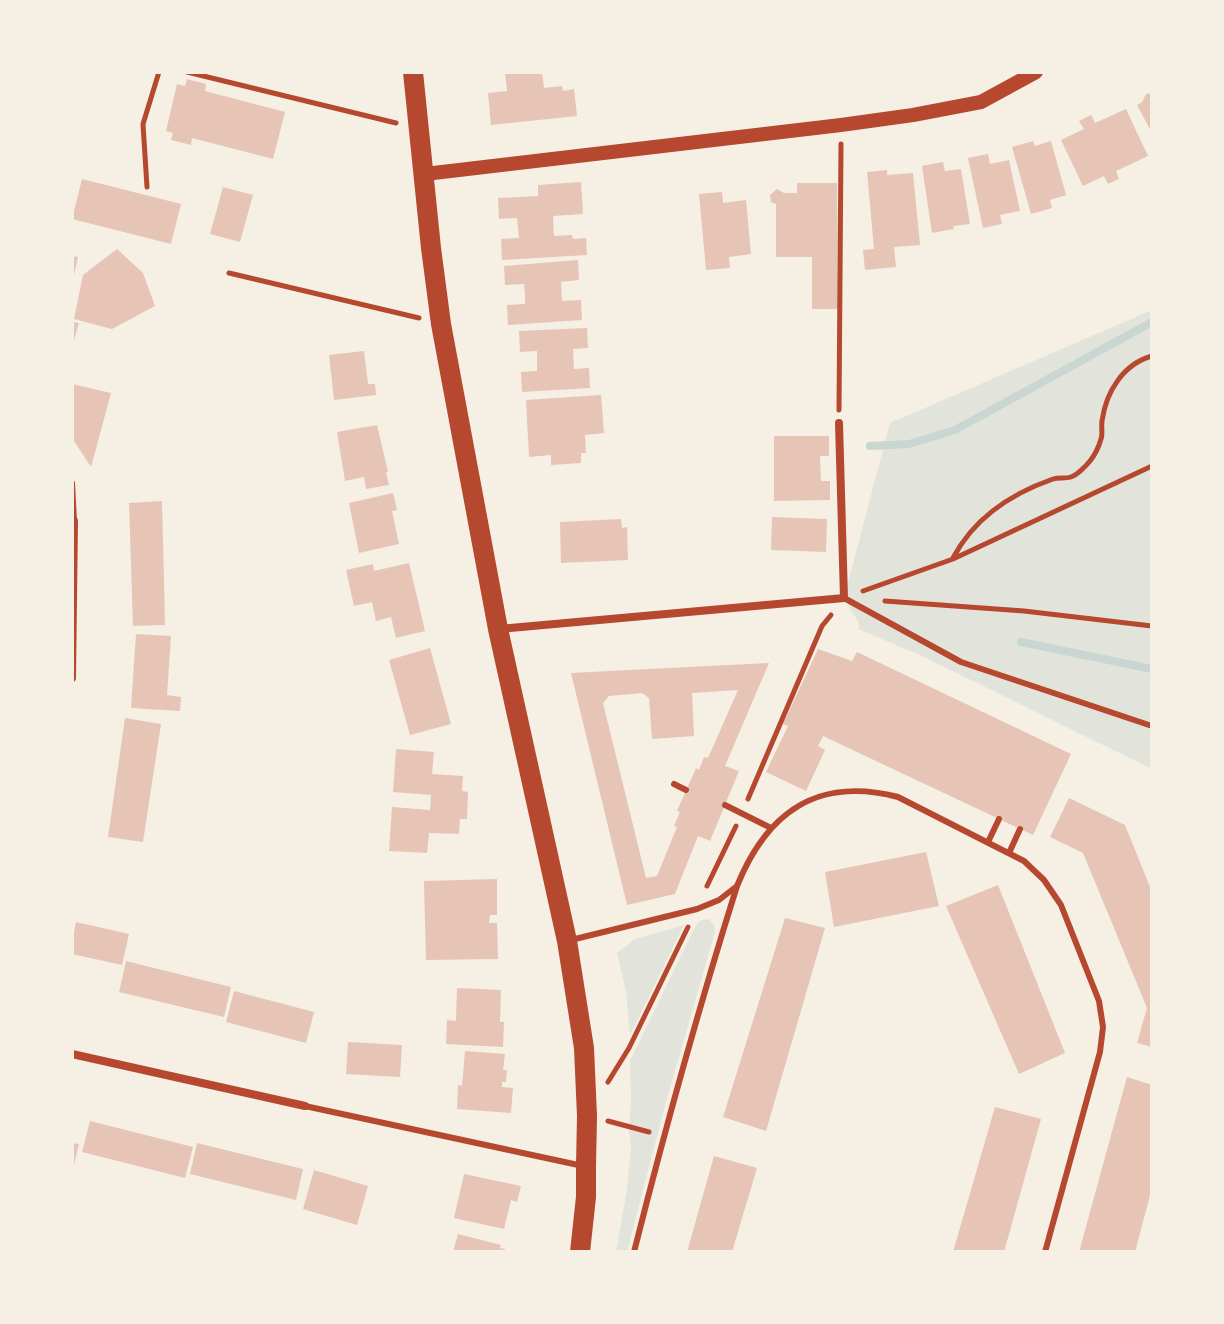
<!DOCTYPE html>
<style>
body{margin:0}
#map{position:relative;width:1224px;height:1324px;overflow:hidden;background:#f6efe4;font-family:Literata,serif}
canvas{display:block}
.frame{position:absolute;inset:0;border:74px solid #f6efe4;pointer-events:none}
</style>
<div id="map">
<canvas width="1224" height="1324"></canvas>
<div class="frame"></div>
</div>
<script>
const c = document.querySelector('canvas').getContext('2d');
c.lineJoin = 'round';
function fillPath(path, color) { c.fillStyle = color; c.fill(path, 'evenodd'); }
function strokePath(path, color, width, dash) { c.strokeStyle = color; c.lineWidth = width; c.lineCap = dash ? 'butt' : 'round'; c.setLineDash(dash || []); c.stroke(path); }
const green = new Path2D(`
 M1152 310V769L920 655 858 629 859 623 844 598 890 423Z
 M709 919 714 925 715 932 664 1109 627 1252H616L627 1190 631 1148 629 1131 631 1100 630 1061 696 925 701 920Z
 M684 925 630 1035 626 991 617 953 635 939Z`);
const stream = new Path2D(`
 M870 446 909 444 955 430 1152 322
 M1021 642 1152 669`);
const building = new Path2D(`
 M505 72H542L544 88 562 86 563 91 574 89 577 116 491 125 488 93 507 91Z
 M187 79 206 84 205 91 285 112 273 159 192 138 191 145 171 140 173 133 166 131 177 84 185 86Z
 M1152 93V133L1137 105 1142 102 1146 94Z
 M1126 109 1148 156 1116 171 1119 179 1108 184 1104 176 1083 186 1061 140 1084 129 1079 121 1091 115 1095 123Z
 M1033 141 1035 146 1051 141 1066 195 1050 200 1052 208 1031 214 1012 147Z
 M988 154 990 164 1009 160 1020 211 1000 215 1002 224 983 228 968 158Z
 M943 162 945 171 961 169 970 224 953 226 954 229 932 233 922 166Z
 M887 170V175L913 173 920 245 894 247 896 267 865 270 863 250 874 249 867 172Z
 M82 179 181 204 171 244 72 219Z
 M581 182 583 214 553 216 554 236 572 235 573 239 586 238 587 255 502 260 501 239 519 238 517 218 499 219 498 198 538 196V185Z
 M797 183H837L838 309H812V257H776V204L771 202 770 195 777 189 784 193H797Z
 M223 187 253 195 240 242 210 234Z
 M722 192 723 203 746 200 751 254 729 257 730 268 706 270 699 194Z
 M117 249 143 273 155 306 112 329 74 319 83 275Z
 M72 256 78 257 73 280H72Z
 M578 260 579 280 561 282 562 301 581 300 582 320 508 325 507 305 525 304V294L524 284 505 285 504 266Z
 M72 322 79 323 73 344H72Z
 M587 328 588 348 573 349 574 369 589 368 590 388 522 392 521 372 537 371V351L520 352 519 331Z
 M364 351 368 384H375L376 395 334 400 329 355Z
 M72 384 111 393 91 467 72 438Z
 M601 395 604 433 585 435 586 453H581V463L551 465V455L529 457 526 400Z
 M377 425 388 472H386L389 485 366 489 364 477 345 481 337 432Z
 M774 436H829V456H820L821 481H830V500L774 501Z
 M393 493 397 510 392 511 399 544 359 553 349 503Z
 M162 501 165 625 133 626 129 503Z
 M772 517 827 519 826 552 771 550Z
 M621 519 622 528 627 527 628 560 561 563 560 522Z
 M409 563 425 631 396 638 391 617 376 621 372 602 354 606 346 570 373 564 374 571Z
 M136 634 171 636 167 695 181 697 180 711 131 708Z
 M430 648 451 724 410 735 389 660Z
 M818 649 852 661 857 652 1071 754 1033 835 823 736 818 746 825 750 806 791 766 772 788 726 783 724Z
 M769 663 725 766 739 771 710 841 698 836 675 894 627 905 571 673ZM738 690 708 758 704 757 699 770 696 768 677 811 680 812 674 826 677 827 657 876 646 878 603 703 609 696 642 693 649 698 652 739 694 736 692 693Z
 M125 718 161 724 143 842 108 837Z
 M396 749 434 752 432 774 463 776 462 791 468 792 467 819H460L459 834 429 833 427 853 389 851 392 807 430 810 431 795 393 792Z
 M1069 798 1125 825 1152 892V1047L1137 1043 1147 1008 1083 853 1050 837Z
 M926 852 939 906 834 927 825 872Z
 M497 879V915H490L489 923H497L498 959 426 960 424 881Z
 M998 885 1065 1053 1019 1074 946 906Z
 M785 918 825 928 766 1131 723 1117Z
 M76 922 129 934 122 965 72 954V942Z
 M126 961 231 987 224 1017 119 992Z
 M457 988 501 990 500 1022H504L503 1047 446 1044 447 1020 456 1021Z
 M234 991 314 1012 306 1043 226 1022Z
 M348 1042 402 1045 400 1077 346 1074Z
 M465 1051 505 1054 503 1070H507L506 1082H502V1087L513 1088 511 1113 457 1109 458 1085 462 1086Z
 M1127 1077 1152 1085V1188L1135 1252H1079Z
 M995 1107 1041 1119 1004 1252H953Z
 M90 1121 193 1147 185 1178 82 1152Z
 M72 1143 79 1144 73 1169 72 1168Z
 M197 1143 303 1169 296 1200 190 1174Z
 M714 1156 757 1168 732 1252H687Z
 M314 1170 368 1186 357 1225 303 1209Z
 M464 1174 521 1186 517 1202 511 1200 504 1229 454 1218Z
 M458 1234 501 1245 500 1248 505 1249 504 1252H453Z`);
const path = new Path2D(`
 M187 72 396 123
 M147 187 143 124 159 72
 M229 273 419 318
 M839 410 841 144
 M953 558C974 518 1010 494 1053 479 1059 477 1065 479 1071 477 1077 475 1086 466 1090 461 1094 456 1099 446 1101 439 1103 434 1101 427 1102 421 1106 392 1123 364 1152 356
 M863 591 953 559 1152 466
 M885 601 1024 611 1152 626
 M748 799 822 626 831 615
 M707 886 736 826
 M608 1082 629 1048 688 927
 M608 1121 649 1132`);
const service = new Path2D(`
 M72 483 74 521
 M844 598 961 662 1152 726
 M674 784 686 790
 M725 805 771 828
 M988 842 999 819
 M1009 853 1020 829
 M571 940 697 909 719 900 737 886
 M305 1106 583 1166
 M634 1252C665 1129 699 1007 737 886 767 812 817 776 898 797L1024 861 1044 880 1061 905 1099 1001 1103 1027 1100 1052 1045 1252`);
const minor = new Path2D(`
 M499 629 844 598 839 423
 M72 678 74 521
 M72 1054 305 1106`);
const tertiary = new Path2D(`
 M425 174 841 125 913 115 981 102 1036 72`);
const primary = new Path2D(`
 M413 72 431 248 441 324 498 629 567 941 584 1048 587 1116 586 1166V1197L580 1252`);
fillPath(green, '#e2e4dc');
strokePath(stream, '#c9d6d2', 8);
fillPath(building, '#e6c5b7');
strokePath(path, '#b5482f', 5);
strokePath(service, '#b5482f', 6);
strokePath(minor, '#b5482f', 8);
strokePath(tertiary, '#b5482f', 14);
strokePath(primary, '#b5482f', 20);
</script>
